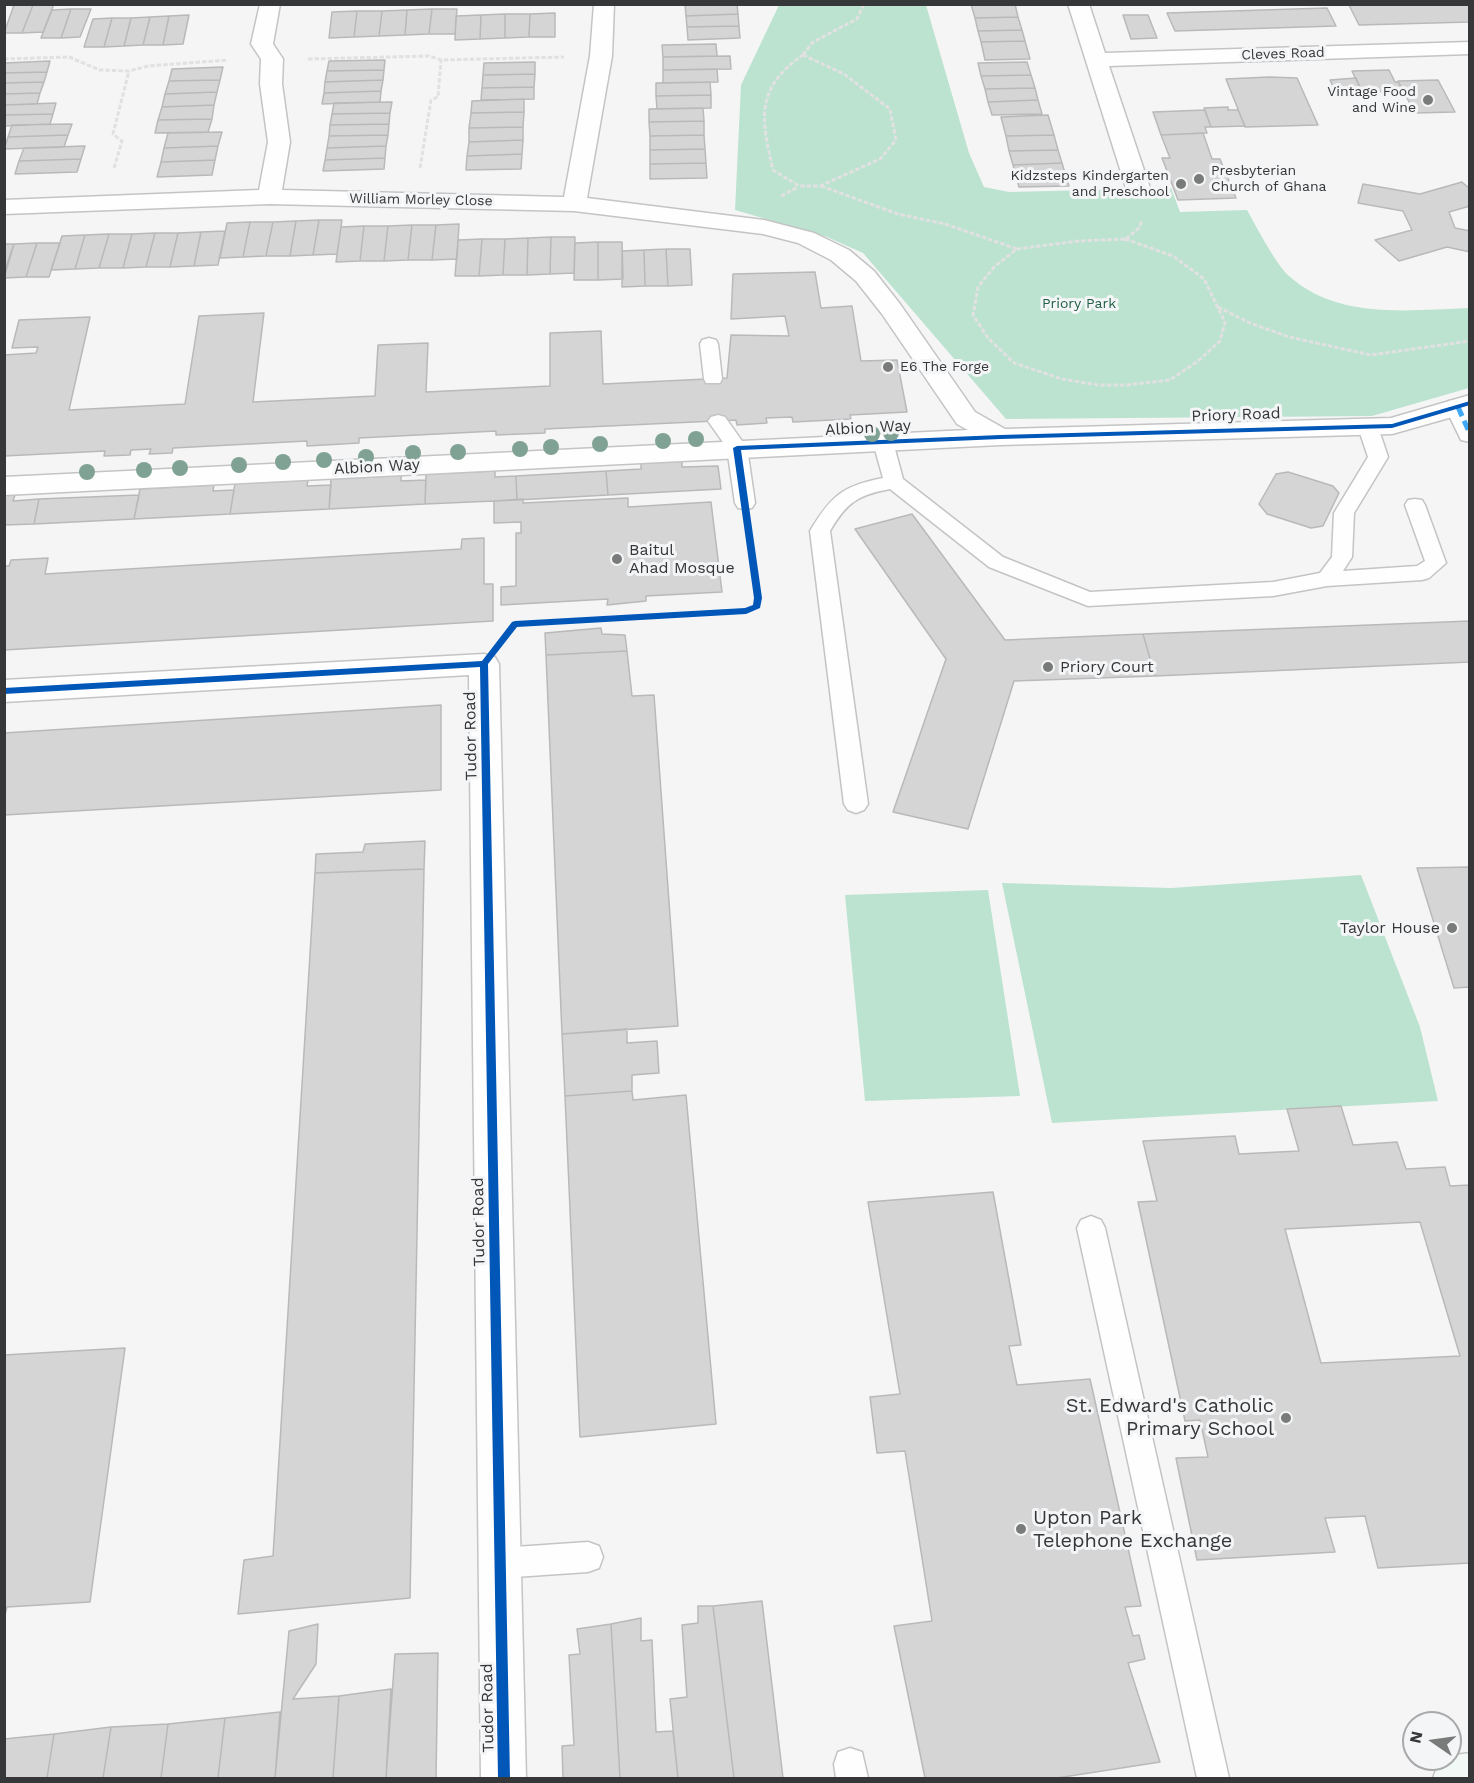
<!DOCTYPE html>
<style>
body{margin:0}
#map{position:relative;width:1474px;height:1783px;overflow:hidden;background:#f5f5f6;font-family:"Work Sans",sans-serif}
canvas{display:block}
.frame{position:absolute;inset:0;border:6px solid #363738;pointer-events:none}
.north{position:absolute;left:1402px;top:1711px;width:60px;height:60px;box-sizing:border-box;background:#f4f5f7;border:2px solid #a8a9ab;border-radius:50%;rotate:283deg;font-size:16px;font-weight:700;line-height:24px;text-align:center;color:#363738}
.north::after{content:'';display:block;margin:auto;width:21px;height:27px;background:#797a7a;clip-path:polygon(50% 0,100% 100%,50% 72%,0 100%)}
</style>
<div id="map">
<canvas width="1474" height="1783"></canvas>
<div class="frame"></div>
<div class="north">N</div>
</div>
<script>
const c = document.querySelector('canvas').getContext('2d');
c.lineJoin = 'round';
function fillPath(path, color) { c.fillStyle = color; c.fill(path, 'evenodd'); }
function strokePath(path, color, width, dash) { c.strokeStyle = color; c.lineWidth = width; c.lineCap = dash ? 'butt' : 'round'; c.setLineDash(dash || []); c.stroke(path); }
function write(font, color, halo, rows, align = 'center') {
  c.font = font + ' "Work Sans",sans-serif'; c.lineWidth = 6; c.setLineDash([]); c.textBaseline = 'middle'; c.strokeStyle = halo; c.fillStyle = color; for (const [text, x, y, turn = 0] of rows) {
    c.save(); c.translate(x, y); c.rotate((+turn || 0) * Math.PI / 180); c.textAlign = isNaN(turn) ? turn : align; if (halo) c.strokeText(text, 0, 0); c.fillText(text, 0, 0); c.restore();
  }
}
const green = new Path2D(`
 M779 5H926L969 153 984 187 1009 192 1171 188 1180 212 1247 210C1256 226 1277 266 1289 276 1338 320 1409 310 1469 308V388L1372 416 1006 419 863 253 827 237 735 210 741 85Z
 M1361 875 1420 1027 1438 1101 1052 1123 1002 883 1171 888Z
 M988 890 1020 1096 865 1101 845 895Z`);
const building = new Path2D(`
 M54 4 43 32 22 33 33 5Z
 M685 4H737L738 14 686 16Z
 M971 4H1015L1018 17 975 18Z
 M1470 4V22L1359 25 1349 5Z
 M14 5H33L22 33H4Z
 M1327 8 1336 26 1175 31 1167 13Z
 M71 9 61 38H41L52 10Z
 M71 9H91L80 37 61 38Z
 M432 9H457L455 34H429Z
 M432 9 429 34 405 35 407 10Z
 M407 10 405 35 379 36 382 11Z
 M357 11H382L379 36 354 37Z
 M357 11 354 37 329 38 332 12Z
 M555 13V37H529L530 14Z
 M505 14V38L480 39 481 15Z
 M505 14H530L529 37 505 38Z
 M738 14 739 26 687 27 686 16Z
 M189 15 183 44 163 45 169 16Z
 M481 15 480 39 455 40 456 16Z
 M1123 15H1148L1157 38 1131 39Z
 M169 16 163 45H143L150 17Z
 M150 17 143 45 124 46 131 18Z
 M1018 17 1022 30 978 31 975 18Z
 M112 18H131L124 46 104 47Z
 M112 18 104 47H84L93 19Z
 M739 26 740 38 688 40 687 27Z
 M1022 30 1025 41 981 42 978 31Z
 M1025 41 1030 59 985 60 981 42Z
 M716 44 717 56 663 57 662 45Z
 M730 56 731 69 663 70V57Z
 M385 60 384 70 327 71 329 61Z
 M50 61 47 72 4 73V63Z
 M535 62V74L483 75 484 63Z
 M1027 62 1031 75 981 76 978 63Z
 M223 67 220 80 169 81 172 69Z
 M717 69 718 82 663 83V70Z
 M384 70 383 80 325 82 327 71Z
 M1389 70 1395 82H1398L1402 89H1398L1399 91 1362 92 1352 71Z
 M47 72 44 82 4 83V73Z
 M535 74 534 87 482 88 483 75Z
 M1031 75 1035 88 985 89 981 76Z
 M1269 77 1297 78 1318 125 1245 127 1226 79Z
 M1356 78 1362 92 1336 93 1330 80Z
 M220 80 217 92 165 94 169 81Z
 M383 80 381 91 324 93 325 82Z
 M1438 80 1455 112 1415 113 1398 81Z
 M44 82 40 93 4 94V83Z
 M710 82 711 95 656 96V83Z
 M534 87V99L481 100 482 88Z
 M1035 88 1038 100 988 102 985 89Z
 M381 91 380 102 322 104 324 93Z
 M217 92 214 105 162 107 165 94Z
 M40 93 37 104 4 105V94Z
 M711 95V108L657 109 656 96Z
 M524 99V112L471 113 472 101Z
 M1038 100 1042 114 992 115 988 102Z
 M392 102 390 113 332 114 334 103Z
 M56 103 53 114 4 115V105Z
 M214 105 212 119 158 120 162 107Z
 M1228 107V110H1238L1245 126 1211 127 1204 108Z
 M703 108 704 121 649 122V109Z
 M1205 110 1211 127H1205L1207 133 1161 135 1153 112Z
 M524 112 523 127 469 128 471 113Z
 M390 113 389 124 330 125 332 114Z
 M53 114 50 124 4 126V115Z
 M1048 115 1054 135 1006 136 1001 117Z
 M212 119 208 132 155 133 158 120Z
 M704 121V135L650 136 649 122Z
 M72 124 68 135 8 137 12 125Z
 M389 124 388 135 329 136 330 125Z
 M523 127V140L469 142V128Z
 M222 132 218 146 164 148 168 133Z
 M1203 133 1212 159H1220L1236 198 1178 200 1162 158H1170L1161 135Z
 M68 135 64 147 4 149 8 137Z
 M388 135 386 146 327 148 329 136Z
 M704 135 705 149 650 150V136Z
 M1054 135 1058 150 1009 151 1006 136Z
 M523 140 522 154 467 156 469 142Z
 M85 146 81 159 19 161 24 148Z
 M218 146 215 160 161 162 164 148Z
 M386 146 385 158 325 160 327 148Z
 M705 149 706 163 650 164V150Z
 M1058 150 1062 163 1013 165 1009 151Z
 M522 154 521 169 466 170 467 156Z
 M385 158 384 169 323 171 325 160Z
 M81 159 77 172 15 174 19 161Z
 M215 160 212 175 157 177 161 162Z
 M706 163 707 178 650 179V164Z
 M1062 163 1069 186 1019 187 1013 165Z
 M1462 182 1470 189V206L1449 212 1455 228 1470 231V252L1447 247 1399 261 1375 240 1412 230 1403 211 1358 203 1363 184 1420 194Z
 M319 220H342L337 254 313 255Z
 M319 220 313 255 290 256 296 221Z
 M296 221 290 256H266L273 222Z
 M250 222H273L266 256 243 257Z
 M250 222 243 257 220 258 227 223Z
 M459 224 457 259 432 260 436 225Z
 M412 225H436L432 260H408Z
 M412 225 408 260 384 261 388 226Z
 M364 226H388L384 261H360Z
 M364 226 360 261 336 262 341 227Z
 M225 231 218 265 194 266 201 232Z
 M201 232 194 266 170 267 178 233Z
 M155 233H178L170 267H146Z
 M155 233 146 267 123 268 132 234Z
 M109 234 99 268 75 269 85 235Z
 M109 234H132L123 268H99Z
 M85 235 75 269 51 270 62 236Z
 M551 237H575L574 273 550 274Z
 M551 237 550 274 527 275 528 238Z
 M528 238 527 275H503L505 239Z
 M482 239H505L503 275 479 276Z
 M482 239 479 276H455L458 240Z
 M598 242V280H574L575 243Z
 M598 242H622L623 279 598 280Z
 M37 243 26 277 4 278 14 244Z
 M37 243H60L49 277H26Z
 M4 244H14L4 273Z
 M666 249 668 286H645L644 250Z
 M666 249H690L692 285 668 286Z
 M644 250 645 286 622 287V251Z
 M815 272 821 308 852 306 861 361 897 360 907 412 850 415 851 419 793 422 792 417 766 418 767 423 737 425 736 420 545 429V433L496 435V431L359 438V443L307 446V441L173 448 172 453 149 454 151 449 131 450 130 455 104 456 105 451 4 456V355L36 353 38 347 12 348 19 320 90 317 69 410 185 404 199 316 264 313 253 402 375 396 378 345 428 343 426 392 550 386V333L601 331 603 384 727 378 731 335 789 336 785 316 731 319 733 274Z
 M682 461V467L718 466 721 489 608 495 606 471 641 469V463Z
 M495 471V477L516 476 517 500 425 504 426 474Z
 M606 471 608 495 517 500 516 476Z
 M1288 472 1333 486 1339 493 1323 526 1311 528 1267 514 1259 504 1276 474Z
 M401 475V481L426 480 425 504 329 509 331 479Z
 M308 480 307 486 331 485 329 509 230 514 235 483Z
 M214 485 213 491 234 490 230 514 134 519 140 489Z
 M4 495H15L13 501 39 499 34 524 4 525Z
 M139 495 134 519 34 524 39 499Z
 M628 498V507L711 502 722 592 646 596V601L607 605 608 599 501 605V587L516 586V533H521V522L494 523V501L523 499V503Z
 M912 514 1005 640 1143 634 1155 676 1014 681 968 829 893 812 946 659 855 529Z
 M484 538V584H493V621L4 650V566H9L11 560 48 558 45 574 461 549 462 539Z
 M1470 621V662L1155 676 1143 634Z
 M601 628 602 634 625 635 627 651 546 655 545 633Z
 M627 651 632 696 654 695 678 1026 562 1034 546 655Z
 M441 705V790L4 815V733Z
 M425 841 424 869 315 873 316 854 363 852 365 844Z
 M1470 867V987L1454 988 1417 868Z
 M424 869 410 1598 238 1614 244 1560 273 1556 315 873Z
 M627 1029V1043L657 1041 659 1073 632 1075V1091L565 1096 562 1034Z
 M632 1091 633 1100 686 1095 716 1424 580 1437 565 1096Z
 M1341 1106 1353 1145 1397 1142 1406 1169 1445 1167 1450 1186 1470 1185V1563L1378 1568 1365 1516 1325 1518 1335 1552 1197 1560 1176 1458 1208 1457 1200 1420 1185 1421 1138 1202 1157 1201 1143 1141 1235 1136 1239 1154 1299 1151 1287 1109ZM1420 1222 1460 1356 1321 1363 1285 1229Z
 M993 1192 1021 1345 1009 1346 1017 1385 1090 1379 1141 1606 1125 1607 1133 1636 1139 1635 1145 1659 1128 1663 1160 1762 1057 1778H925L894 1626 932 1621 905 1451 877 1453 870 1397 900 1394 868 1202Z
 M125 1348 90 1602 7 1607 4 1619V1355Z
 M762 1601 783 1778H734L713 1606Z
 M698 1606H713L734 1778H678L670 1699 687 1697 682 1625 698 1623Z
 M641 1618V1641L652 1640 656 1732 673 1731 678 1778H620L611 1624Z
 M318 1624 316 1664 293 1699 339 1696 333 1778H275L289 1631Z
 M611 1624 620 1778H563L562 1746 574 1745 569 1655 580 1654 577 1629Z
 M438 1653 436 1778H386L395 1654Z
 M391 1689 386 1778H333L339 1696Z
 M280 1712 275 1778H218L225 1718Z
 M225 1718 218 1778H161L168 1724Z
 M168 1724 161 1778H103L111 1727Z
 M111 1727 103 1778H47L54 1734Z
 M54 1734 47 1778H4V1739Z`);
const path = new Path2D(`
 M803 55 844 74 890 109 896 140 880 159 820 186H799L773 170C761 119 755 88 803 55Z
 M803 55 813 42 857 19 864 4
 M4 59 69 57 100 70 129 71 148 66 228 60
 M308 59 429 56 441 60 564 57
 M114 168 122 141 113 134 129 71
 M420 168 431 100 438 97 441 60
 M821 186 898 214 945 224 1017 249
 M781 196 798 187
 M1125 239 1173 256 1204 279 1225 322 1220 341 1198 361 1170 380 1127 385H1098L1062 379 1014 363 988 338 973 315 978 287 994 267 1017 249 1079 241Z
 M1126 239 1139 228 1142 220
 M1218 307 1250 323 1289 337 1371 355 1470 341`);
const service = new Path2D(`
 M709 338 716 340 718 344 722 379 720 383H706L704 379 700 344 702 340Z
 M718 415 725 417 747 448 755 503 752 508 745 509 738 508 735 503 727 448 708 421 711 417Z
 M1368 421 1375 423 1378 427 1388 457 1354 513 1352 557 1343 571 1417 566 1425 561 1405 505 1408 500 1415 499 1422 500 1425 505 1446 563 1429 578 1422 580 1327 586 1273 596 1088 606 989 567 890 489C858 495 847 502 830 531L868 804 864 810 856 813 848 810 844 804 810 531C831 496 842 486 883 478L873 442 876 438H890L893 442 903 479 1003 557 1090 592 1273 582 1320 573 1332 557 1334 513 1368 457 1358 427 1361 423Z
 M1091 1216 1101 1220 1105 1228 1229 1778H1197L1077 1228 1081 1220Z
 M588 1542 599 1546 603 1557 599 1568 588 1572 500 1578 489 1574 485 1563 489 1552 500 1548Z
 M850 1748 862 1752 868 1778H836L834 1764 838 1752Z`);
const pedestrian = new Path2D(`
 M1458 399 1467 401 1470 405V442L1461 440 1445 407 1449 401Z`);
const minor = new Path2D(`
 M260 4H280L273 44 283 59 282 84 290 142 282 190 564 197 590 56 594 4H614L612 56 587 198 764 220 814 233 849 250 874 271 900 304 975 412 1005 429 1391 418 1470 395V412L1392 434 1000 445 4 495V477L968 430 957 424 882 314 856 281 831 260 798 243 763 234 574 211 269 204 4 214V200L259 190 268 142 260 84 261 59 251 44Z
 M1068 4H1089L1105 53 1470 42V54L1109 66 1150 188 1146 193 1138 195 1130 193 1126 188Z
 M484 654 495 657 499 664 526 1778H481L469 675 4 702V680Z`);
const secondary = new Path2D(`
 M1470 1753V1778H1433L1439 1762 1455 1755Z`);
const quiet = new Path2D(`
 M1458 407 1470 434`);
const cycleway = new Path2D(`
 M1470 401V405L1392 428 1000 439 741 450 762 598 760 608 746 614 517 627 488 664 510 1778H498L480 667 4 694V688L482 661 512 622 515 621 745 608 753 605 754 598 733 448 737 446 1000 435 1392 424Z`);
const trees = [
 [891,433],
 [872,434],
 [696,439],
 [663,441],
 [600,444],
 [551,447],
 [520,449],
 [458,452],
 [413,453],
 [366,457],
 [324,460],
 [283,462],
 [239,465],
 [180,468],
 [144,470],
 [87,472]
];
const markers = [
 [1428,100,6,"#797a7a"],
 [1199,179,6,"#797a7a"],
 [1181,184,6,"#797a7a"],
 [888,367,6,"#797a7a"],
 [617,559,6,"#797a7a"],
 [1048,667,6,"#797a7a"],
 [1452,928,6,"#797a7a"],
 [1286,1418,6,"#797a7a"],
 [1021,1529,6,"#797a7a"]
];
const farStreetnames = [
 ["Cleves Road",1283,54,-2],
 ["William Morley Close",421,200,1]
];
const farPoinames = [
 ["Vintage Food",1416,92],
 ["and Wine",1416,108],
 ["Presbyterian",1211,171,"left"],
 ["Church of Ghana",1211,187,"left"],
 ["Kidzsteps Kindergarten",1169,176],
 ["and Preschool",1169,192],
 ["E6 The Forge",900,367,"left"]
];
const farParknames = [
 ["Priory Park",1079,304]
];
const streetNames = [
 ["Priory Road",1236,415,-2],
 ["Albion Way",868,428,-3],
 ["Albion Way",377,467,-3],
 ["Tudor Road",471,736,-91],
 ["Tudor Road",479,1222,-91],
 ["Tudor Road",488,1708,-91]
];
const poiNames = [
 ["Baitul",629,550],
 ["Ahad Mosque",629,568],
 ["Priory Court",1060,667],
 ["Taylor House",1440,928,"right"]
];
const nearPoinames = [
 ["St. Edward's Catholic",1274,1406],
 ["Primary School",1274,1429],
 ["Upton Park",1033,1518,"left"],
 ["Telephone Exchange",1033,1541,"left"]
];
fillPath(green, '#bce3d0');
fillPath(building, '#d5d5d6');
strokePath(building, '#b9b9ba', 1.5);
strokePath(service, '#c4c4c4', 3);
strokePath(pedestrian, '#c4c4c4', 3);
strokePath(minor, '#c4c4c4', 3);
strokePath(secondary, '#c4c4c4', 3);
strokePath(path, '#e1e1e2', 3, [4.5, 2]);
fillPath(service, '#fefefe');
fillPath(pedestrian, '#fefefe');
fillPath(minor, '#fefefe');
fillPath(secondary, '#f2f8f5');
strokePath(quiet, '#3fa9f5', 5, [10, 5]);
fillPath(cycleway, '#0057b8');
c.fillStyle = '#80a294';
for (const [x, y] of trees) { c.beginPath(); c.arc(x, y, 8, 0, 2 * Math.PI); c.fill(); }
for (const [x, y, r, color] of markers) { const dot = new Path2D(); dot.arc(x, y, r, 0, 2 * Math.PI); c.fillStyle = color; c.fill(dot); strokePath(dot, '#f4f5f7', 2); }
write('14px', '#363738', '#f4f5f7', farStreetnames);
write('14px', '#363738', '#f4f5f7', farPoinames, 'right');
write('14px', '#215f44', '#f4f5f7', farParknames);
write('16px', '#363738', '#f4f5f7', streetNames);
write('16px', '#363738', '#f4f5f7', poiNames, 'left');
write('20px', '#363738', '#f4f5f7', nearPoinames, 'right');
</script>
